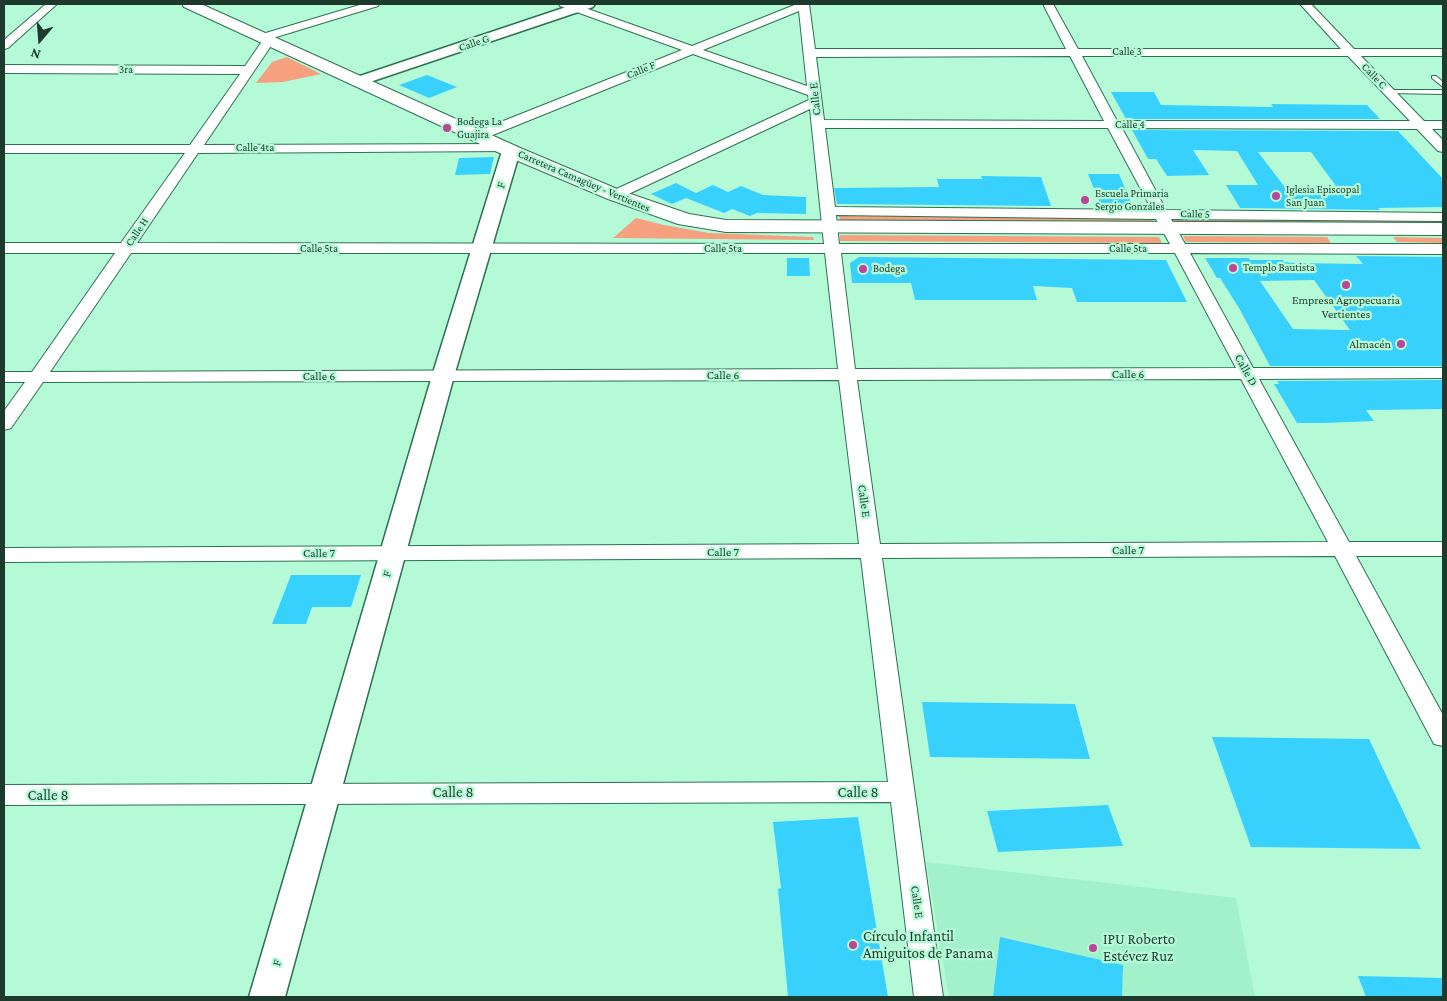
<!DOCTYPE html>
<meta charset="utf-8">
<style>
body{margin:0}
#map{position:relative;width:1447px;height:1001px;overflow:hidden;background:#b5fad7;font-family:"Crimson Pro",serif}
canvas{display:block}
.frame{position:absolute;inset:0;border:5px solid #1e3a2c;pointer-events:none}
.north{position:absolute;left:15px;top:15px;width:50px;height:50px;-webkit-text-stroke:4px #b5fad7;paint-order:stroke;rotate:198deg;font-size:14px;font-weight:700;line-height:20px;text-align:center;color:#1e3a2c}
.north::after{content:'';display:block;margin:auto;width:18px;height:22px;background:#1e3a2c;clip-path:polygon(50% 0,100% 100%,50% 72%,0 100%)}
</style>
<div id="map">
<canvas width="1447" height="1001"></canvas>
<div class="frame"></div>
<div class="north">N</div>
</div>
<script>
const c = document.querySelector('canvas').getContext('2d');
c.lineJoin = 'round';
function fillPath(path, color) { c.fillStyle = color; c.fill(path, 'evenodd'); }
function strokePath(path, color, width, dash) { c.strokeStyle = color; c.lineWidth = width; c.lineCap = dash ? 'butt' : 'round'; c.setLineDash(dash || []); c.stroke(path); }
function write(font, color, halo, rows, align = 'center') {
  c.font = font + ' "Crimson Pro",serif'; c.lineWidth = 4.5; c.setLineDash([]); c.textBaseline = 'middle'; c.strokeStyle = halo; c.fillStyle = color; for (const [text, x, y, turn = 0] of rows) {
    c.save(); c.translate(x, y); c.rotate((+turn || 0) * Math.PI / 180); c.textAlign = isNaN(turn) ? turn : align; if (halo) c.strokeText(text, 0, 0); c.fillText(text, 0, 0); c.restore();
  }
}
const built = new Path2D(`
 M926 862 1236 898 1255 997H949Z`);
const green = new Path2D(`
 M287 57 321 74 283 82 256 83 272 62Z
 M839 215 1151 217 1154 223 840 221Z
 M1172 217 1443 220V225L1175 223Z
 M636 218 664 225 709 233 813 237 814 240 613 238Z
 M840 235 1159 237 1162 243 840 241Z
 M1183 236 1327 237 1331 243 1186 242Z
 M1393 237 1443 238V243L1397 242Z`);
const building = new Path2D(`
 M427 75 457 87 429 98 399 85Z
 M1111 92H1154L1161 105 1273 107 1271 104 1367 105 1380 119H1126Z
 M1132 130 1398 131 1443 179V207L1378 208 1380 210 1240 208 1226 185H1258L1237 151 1193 150 1209 175 1167 176 1156 159H1148ZM1258 152H1311L1336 186H1284Z
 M494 157 490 174 455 175 459 158Z
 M1088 174H1119L1133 207 1101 206Z
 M981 176 1041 177 1051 206 837 204 834 188 939 187 937 179H982Z
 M676 183 696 193 713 185 728 192 741 186 763 195 806 197V214L757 213 750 216 732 209 724 213 686 198 672 204 651 194Z
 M1356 256 1443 257V366H1270L1239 308 1220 278H1217L1205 258H1249L1250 260H1283L1284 262 1296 263 1363 264ZM1314 280 1350 330 1293 329 1260 281Z
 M859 257 1166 260 1187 302H1077L1072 288 1033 286 1037 300H915L911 283H852L850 263Z
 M787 258H809L810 276H787Z
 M1443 380V409L1366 410 1374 421 1324 423H1297L1274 384H1279L1277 381Z
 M291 575H361L351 607H312L306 624H272Z
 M922 702 1075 704 1090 759 930 757Z
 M1212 737 1369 739 1421 849 1251 847Z
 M1108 805 1123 846 998 852 987 811Z
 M858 817 888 997H788L778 889 781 888 773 822Z
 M1000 937 1123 965 1122 997H993Z
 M1358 976 1443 978V997H1366Z`);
const service = new Path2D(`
 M1432 76H1436L1443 82V87L1432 78Z
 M1390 90H1443V94L1388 93 1387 92Z`);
const minor = new Path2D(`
 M46 4H57L8 48 4 49V40Z
 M363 4H379L378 6 273 38 275 40 204 145 505 144 512 148 510 151 198 153 137 243 824 244 810 109 620 198H610L608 195 610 192 809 100 808 95 693 54 483 139H473L471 136 473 133 682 50 560 6 559 4H574L692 46 797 4H809L815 49H1066L1043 4H1053L1078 49H1341L1300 4H1311L1354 49H1443V56H1361L1424 121H1443V129H1432L1443 140V152L1438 151 1417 129 1122 128 1166 210 1443 213V221L1171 219 1185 244H1443V254L1190 253 1253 368H1443V378L1259 379 1349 542H1443V556H1356L1443 715V746L1434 744 1335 556 882 558 943 997H914L891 802 4 805V785L888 782 861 558 4 562V548L859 544 839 380 43 382 11 428 4 430V411L25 382H4V372H32L115 253H4V243H121L185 153H4V145H190L240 74 4 73V65L245 66 263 40 257 37 259 35ZM799 11 807 86 703 50ZM1070 56 1104 121 824 120 816 57ZM1082 56H1348L1410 121H1117ZM825 128H1108L1152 210 835 207ZM836 215 1156 219 1170 244H839ZM131 253H825L838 369 50 372ZM841 253H1175L1236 368 855 369ZM1241 379 1328 542 880 544 857 380Z`);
const tertiary = new Path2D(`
 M575 4H595L593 7 364 84H354L351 81 354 78Z
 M511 146 517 147 520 151 454 376 285 997H249L432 376 502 151 505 147Z`);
const secondary = new Path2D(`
 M182 4H201L518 147 622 191 689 214 726 220 1443 223V235L726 232 678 224 608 199 504 155 184 7Z`);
const markers = [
 [447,128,5,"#bd4498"],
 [1276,196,5,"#bd4498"],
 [1085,200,5,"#bd4498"],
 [1233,268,5,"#bd4498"],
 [863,269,5,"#bd4498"],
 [1346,285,5,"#bd4498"],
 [1401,344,5,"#bd4498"],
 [853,945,5,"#bd4498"],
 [1093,948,5,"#bd4498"]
];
const farStreetnames = [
 ["Calle G",474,43,-19],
 ["Calle 3",1127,52],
 ["3ra",126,70],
 ["Calle F",641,70,-22],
 ["Calle C",1374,76,46],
 ["Calle 4",1130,125],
 ["Calle 4ta",255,148],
 ["Carretera Camagüey - Vertientes",584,181,23],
 ["Calle 5",1195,214,1],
 ["Calle H",137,232,-56],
 ["Calle 5ta",319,249],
 ["Calle 5ta",723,249],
 ["Calle 5ta",1128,249]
];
const farPoinames = [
 ["Bodega La",457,122],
 ["Guajira",457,135],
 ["Iglesia Episcopal",1286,190],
 ["San Juan",1286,203],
 ["Escuela Primaria",1095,194],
 ["Sergio Gonzáles",1095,207],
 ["Templo Bautista",1243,268],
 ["Bodega",873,269]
];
const streetNames = [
 ["Calle E",815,99,-96],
 ["F",501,185,-73],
 ["Calle D",1246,370,61],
 ["Calle 6",1128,374],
 ["Calle 6",723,375],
 ["Calle 6",319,376],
 ["Calle E",864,501,82],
 ["Calle 7",1128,550],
 ["Calle 7",723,552],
 ["Calle 7",319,553],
 ["F",387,574,-74],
 ["Calle E",917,902,82],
 ["F",277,963,-74]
];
const poiNames = [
 ["Empresa Agropecuaria",1346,300],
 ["Vertientes",1346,314],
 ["Almacén",1391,344,"right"]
];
const nearStreetnames = [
 ["Calle 8",453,792],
 ["Calle 8",858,792],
 ["Calle 8",48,795]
];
const nearPoinames = [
 ["Círculo Infantil",863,936],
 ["Amiguitos de Panama",863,953],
 ["IPU Roberto",1103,939],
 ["Estévez Ruz",1103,956]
];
fillPath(built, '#a2f1ca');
fillPath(green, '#f5a180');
fillPath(building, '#38d1fd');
strokePath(service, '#2d7153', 2);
strokePath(minor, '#2d7153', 2);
strokePath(tertiary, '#2d7153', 3);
strokePath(secondary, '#2d7153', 2);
fillPath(service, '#fff');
fillPath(minor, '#fff');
fillPath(tertiary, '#fff');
fillPath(secondary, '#fff');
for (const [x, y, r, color] of markers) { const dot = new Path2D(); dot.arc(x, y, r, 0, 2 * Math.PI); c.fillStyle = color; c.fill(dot); strokePath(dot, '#b5fad7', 2); }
write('11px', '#1e3a2c', '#b5fad7', farStreetnames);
write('11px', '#1e3a2c', '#b5fad7', farPoinames, 'left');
write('12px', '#1e3a2c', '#b5fad7', streetNames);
write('12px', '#1e3a2c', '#b5fad7', poiNames);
write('15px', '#1e3a2c', '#b5fad7', nearStreetnames);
write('15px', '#1e3a2c', '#b5fad7', nearPoinames, 'left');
</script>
